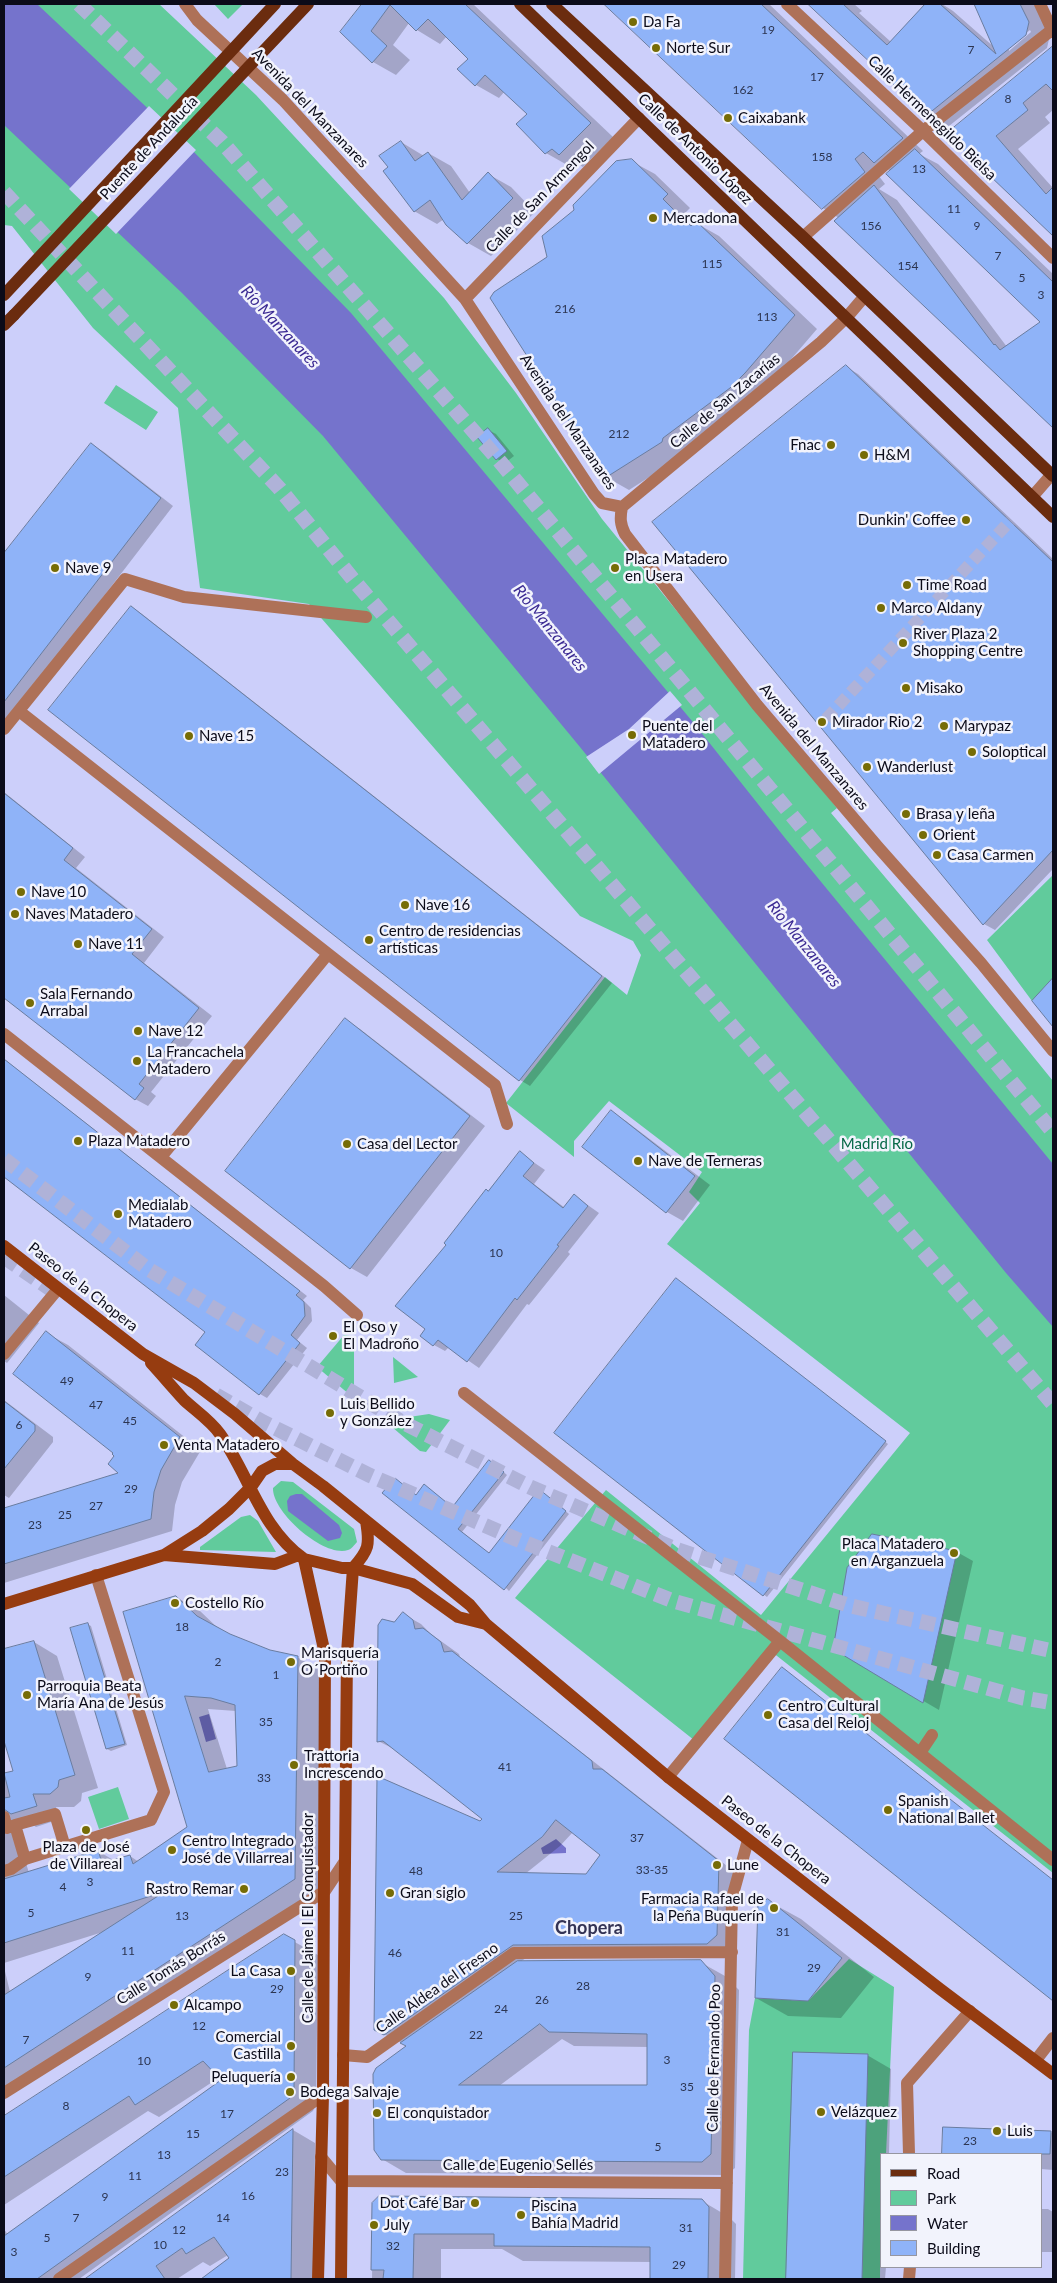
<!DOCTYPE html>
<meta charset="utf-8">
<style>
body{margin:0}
#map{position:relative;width:1057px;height:2283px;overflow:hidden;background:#cccffa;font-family:Lato,sans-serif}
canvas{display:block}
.frame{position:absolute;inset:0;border:5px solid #0b0b19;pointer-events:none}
.legend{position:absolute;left:880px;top:2153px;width:162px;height:115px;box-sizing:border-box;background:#f2f3fc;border:1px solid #9696a1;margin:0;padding:6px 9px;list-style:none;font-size:15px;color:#0b0b19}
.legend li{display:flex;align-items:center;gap:10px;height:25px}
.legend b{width:25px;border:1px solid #9696a1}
</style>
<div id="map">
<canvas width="1057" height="2283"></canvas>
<div class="frame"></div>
<ul class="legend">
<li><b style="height:6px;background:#6b2c0f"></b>Road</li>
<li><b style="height:14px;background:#61cb9c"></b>Park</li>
<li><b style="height:14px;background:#7573cc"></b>Water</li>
<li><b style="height:14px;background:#8fb3f8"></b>Building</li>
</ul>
</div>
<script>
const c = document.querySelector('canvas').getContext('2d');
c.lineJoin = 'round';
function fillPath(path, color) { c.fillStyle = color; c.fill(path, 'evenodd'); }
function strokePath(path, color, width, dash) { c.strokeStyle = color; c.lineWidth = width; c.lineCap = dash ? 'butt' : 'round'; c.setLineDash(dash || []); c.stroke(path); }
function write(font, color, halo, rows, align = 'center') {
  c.font = font + ' Lato,sans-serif'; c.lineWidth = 5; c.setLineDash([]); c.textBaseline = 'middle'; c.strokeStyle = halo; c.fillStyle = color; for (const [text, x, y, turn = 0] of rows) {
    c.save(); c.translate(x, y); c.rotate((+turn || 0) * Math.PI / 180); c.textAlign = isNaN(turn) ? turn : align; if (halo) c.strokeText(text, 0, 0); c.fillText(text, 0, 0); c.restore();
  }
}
const green = new Path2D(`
 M4 4H159L256 95 444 298 516 393 602 519 837 808 831 813 955 960 1053 1081V1873L772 1652 699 1744 515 1598 606 1490 761 1615 910 1433 667 1244 700 1203 689 1192 702 1172 609 1101 574 1141V1157L506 1103 605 977 627 995 641 955 633 941 580 916 309 604 200 588 178 408 93 328 12 226 4 225Z
 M214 4H243L228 19Z
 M116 385 158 412 146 430 104 403Z
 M1053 875V978L1032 1001 987 940Z
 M344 1335 350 1336 354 1340V1394L350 1395 317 1367Z
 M393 1357 418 1377 394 1383Z
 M429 1414 450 1420 426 1452 420 1451 392 1427 394 1424 409 1417Z
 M281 1481 293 1482 354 1529 357 1542C354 1545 352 1549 348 1550 324 1558 272 1512 273 1488Z
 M250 1515 258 1521 276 1552 200 1550V1547L241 1517Z
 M118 1787 129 1819 99 1829 88 1797Z
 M849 1959 894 1987 886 2154H881L880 2279H743L749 2030 755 1998 808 2001Z`);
const water = new Path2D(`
 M4 4H37L193 151 351 313 692 721 785 838 1053 1164V1327L1006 1273 580 747 323 436 182 293 4 125Z
 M296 1494H302L339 1525 342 1533 340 1538 328 1541 288 1511 287 1501 290 1496Z
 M209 1714 216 1739 206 1742 199 1717Z
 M556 1839 566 1848V1853L543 1854 541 1848Z`);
const pier = new Path2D(`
 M149 106 196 150 116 234 69 189Z
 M670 691 682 705 599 774 586 757 629 729Z`);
const shadow = new Path2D(`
 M364 4H473L613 137 583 167 574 162 569 166 546 153 529 114 505 91 499 98 476 85 470 59 447 36 440 44 417 30 409 23 393 45 410 60 396 75 373 62 342 32Z
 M607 4H769L923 151 919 154 938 164 1053 274V427L836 221 839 218 823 208ZM881 166 891 171 1042 322 1007 347 897 200 879 189 885 184 875 171Z
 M810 4H854L862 11 859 13 891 42 927 4H942L953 11 994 47 975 4H1036L1050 35 1047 48 949 126 927 114ZM1030 30 1031 32 1009 51V47Z
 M1050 50 1053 52V110L1045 117 1050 123 1018 149 1053 188V235L948 134Z
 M401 142 424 156 428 153 451 166 470 193 488 174 511 187 535 212 491 256 468 243 444 219 437 224 414 211 390 168Z
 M631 161 655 174 690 208 685 213 696 223 719 236 817 329 768 386 684 455 629 490 606 477 549 258Z
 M846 367 858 374 1053 559V869L995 930 984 924Z
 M488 430 496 434 514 456 505 463 497 459Z
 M91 444 104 452 173 506 24 700 4 722V555Z
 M132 607 142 614 612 983 530 1086 520 1080 49 710Z
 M4 792 85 857 76 868 164 937 144 963 212 1016 151 1092 156 1096 148 1106 135 1099 4 996Z
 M345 1020 360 1029 485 1126 367 1277 351 1268 227 1171Z
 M4 1059 307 1296 303 1300 311 1308 312 1321 297 1340 307 1348 267 1398 260 1394 207 1332 4 1174Z
 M611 1112 626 1121 710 1185 683 1221 667 1212Z
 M520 1153 545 1170 534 1184 565 1208 575 1196 599 1213 568 1252 570 1254 529 1305 527 1304 479 1368 449 1347 445 1351 434 1345 427 1329 489 1192Z
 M680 1281 888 1444 767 1597 555 1432Z
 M4 1295 39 1323 7 1363 4 1361Z
 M46 1333 68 1345 201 1450 182 1482 175 1505 172 1531 4 1583V1510L121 1473 116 1456Z
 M4 1400 53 1437V1442L9 1498 4 1495Z
 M493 1463 507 1475 462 1532 490 1554 540 1490 569 1514 509 1591 416 1496 453 1508Z
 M873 1536 957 1552 973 1561 939 1710 834 1649Z
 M176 1597 200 1611 221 1631 270 1651 297 1657 321 1671 319 1892 4 2097V1967L10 1992 103 1932 4 1963V1774L14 1772 4 1737V1651L34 1642 57 1656 98 1788 82 1793 81 1801 74 1807H56L60 1819 36 1827 29 1822 17 1833 29 1873 98 1851 115 1861 130 1856 139 1862 189 1827ZM208 1709 236 1711 238 1767 227 1769Z
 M403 1614 421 1624 431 1634 459 1654 460 1657 736 1873 725 1954H532L520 1962H700L725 1976 739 1990 735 2168 726 2175 406 2173 382 2159 408 2046 375 2030 484 1818 398 1751 378 1741 395 1623ZM573 1832 602 1855 586 1876 525 1874 560 1846ZM562 2039 574 2046 649 2047 648 2087 499 2086Z
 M87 1624 91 1626 127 1745 111 1751 107 1749Z
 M785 1671 1053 1881V1999L726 1739Z
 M768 1901 801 1919 874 1977 841 2018 788 2016 756 1998Z
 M284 1936 318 1955 316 2104 313 2111 79 2279H4V2229L8 2235 223 2080 220 2077 159 2117 148 2111 4 2205V2118Z
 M794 2054 867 2055 891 2069 889 2154H881V2267H886L885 2279H787Z
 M944 2128 1050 2132 1053 2133V2170L1041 2169V2154H944Z
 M293 2130 315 2143 314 2279H204L231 2259 228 2255 210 2266 203 2262 177 2279H88Z
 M702 2201 729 2217 736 2224 735 2279H652V2262L523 2261 502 2249H441V2279H372L373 2204Z
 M1041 2209H1048L1053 2212V2252H1041Z`);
const building = new Path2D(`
 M362 4H465L591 123 559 155 552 149 545 154 516 124 527 114 485 75 475 86 457 69 468 59 428 19 416 31 390 5 371 31 387 46 372 63 340 32Z
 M604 4H761L903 138 874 163 863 152 855 159 865 172 822 209Z
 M808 4H843L887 45 925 4H940L996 54 974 4H1020L1029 22 1026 35 927 115Z
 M1053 46V91L1046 84 1023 103 1028 110 996 136 1046 194 1053 187V236L946 134Z
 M401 141 415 161 428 152 462 200 488 172 513 198 467 244 446 225 430 200 414 212 383 171 388 167 379 156Z
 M915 149 1053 282V428L834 221 874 185 994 345 995 344 1000 350 1040 322 886 174Z
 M632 159 668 194 663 199 677 213 691 226 696 221 795 315 745 373 730 388 663 438 662 442 605 478 490 298 494 292 547 257 542 236 574 210 573 205 616 161Z
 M846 365 1053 562V850L983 925 652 522Z
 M488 428 507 451 496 460 477 437Z
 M91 443 161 498 4 702V553Z
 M131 606 602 976 519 1081 48 710Z
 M4 793 73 848 64 860 152 929 132 954 199 1008 139 1084 144 1088 135 1100 4 998Z
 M1053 978V1027L1032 1001Z
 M345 1018 470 1116 350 1269 225 1171Z
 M4 1059 300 1291 296 1295 304 1302 305 1316 291 1335 300 1343 259 1395 195 1345 205 1332 4 1177Z
 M611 1110 695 1176 666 1213 582 1147Z
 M520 1151 534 1163 523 1176 563 1208 574 1194 588 1206 557 1245 559 1246 517 1300 515 1298 467 1362 438 1340 433 1346 420 1336 425 1329 395 1306 446 1245 444 1243 486 1189 488 1191Z
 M676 1278 886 1441 763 1596 554 1433Z
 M46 1331 180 1437 161 1470 154 1492 151 1519 4 1564V1508L118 1473 108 1464 114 1456 112 1454 113 1453 13 1374Z
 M4 1401 35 1425V1431L4 1469Z
 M489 1460 504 1472 458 1529 489 1553 539 1489 566 1511 504 1590 382 1493 395 1478 416 1495 424 1484 452 1507Z
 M872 1534 957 1551 923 1703 833 1649 847 1568Z
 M176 1596 197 1616 230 1634 270 1650 298 1656 295 1879 4 2068V1995L158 1896 157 1894 4 1943V1879L98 1850 102 1863 130 1855 133 1864 187 1827 123 1612ZM185 1696 211 1698 235 1705 237 1766 209 1772Z
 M403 1612 413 1620 415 1629 423 1628 441 1642 444 1652 452 1651 592 1761 593 1769H602L719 1861 717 1935 707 1944 513 1945 384 2035 374 2030 377 1776 480 1821 482 1819 383 1741 377 1742 378 1625 382 1619 394 1622ZM556 1820 600 1855 586 1874 497 1872 542 1837Z
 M88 1623 125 1744 106 1749 70 1628Z
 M34 1641 75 1775 59 1780 58 1787 50 1794H33L37 1806 11 1814 4 1809V1798L10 1797 4 1773 13 1771 4 1741V1649Z
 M782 1667 1053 1880V2001L724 1739Z
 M768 1899 842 1958 808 2001 755 1998 758 1904Z
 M284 1934 295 1940 294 2090 290 2098 37 2279H4V2236L221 2080 203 2061 135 2105 129 2096 4 2177V2116Z
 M701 1960 715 1976 711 2154 702 2162 381 2160 374 2150 373 2074 376 2068 406 2046 400 2043 517 1961ZM540 2024 549 2032 647 2034V2085H459Z
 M793 2052 868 2054 862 2279H786Z
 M943 2127 1051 2131 1050 2154H942Z
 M293 2129 291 2279H201L229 2258 214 2237 186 2254 182 2248 156 2266 165 2279H85Z
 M379 2196 702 2199 709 2207 708 2279H650V2247L494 2246V2234H414L413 2279H383L384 2270H371L372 2203Z`);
const streetTunnel = new Path2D(`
 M826 719 1010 521`);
const highwayTunnel = new Path2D(`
 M79 4 222 142 502 464 1053 1132
 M4 192 279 488 356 583 1053 1404
 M4 1159 148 1269 402 1422 530 1487 678 1550 851 1606 1053 1651
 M4 1257 52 1290
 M216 1395 263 1422 369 1475 516 1539 673 1601 1023 1698 1053 1703`);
const street = new Path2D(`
 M185 4 197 20 283 100 465 299 594 494 602 503 622 507
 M787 4 923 131 1053 258
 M1040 4 1053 32
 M803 237 923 131 1053 29
 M465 299 639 118
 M1032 497 1053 473
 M622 507C620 518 620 524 625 534L757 705 878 847 981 963 1053 1051
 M622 507 821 342 847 317 864 297
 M19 711 495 1085 507 1124
 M4 729 125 579 184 597 366 617
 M4 1034 324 1286 357 1315
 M161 1157 328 954
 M4 1354 58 1289
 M464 1393 780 1641
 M920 1753 932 1735
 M668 1777 780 1641 1053 1860
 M4 1817 7 1828 15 1825
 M25 1859 15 1825 55 1814 65 1847
 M4 1871 11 1869 25 1859 151 1820 164 1792 96 1575
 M343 2055 367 2057 514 1953 732 1952
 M1036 2060 1053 2038
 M4 2093 325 1891 345 1861
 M909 2154 907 2083 970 2011
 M321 2157 341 2181 727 2183
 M59 2279 323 2095
 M725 2279 732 1898 748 1840
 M909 2279 910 2267`);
const secondary = new Path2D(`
 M4 1246 143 1354 194 1383 235 1414 293 1464 323 1486 470 1605 486 1624 668 1777 940 1989 1053 2074
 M151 1363C162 1375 173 1388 184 1400 196 1411 211 1421 220 1434 249 1475 261 1529 304 1559L342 1568H353L412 1584 458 1617 486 1624
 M164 1555 275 1564 299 1555
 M304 1559 325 1654 323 2095 318 2279
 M353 1568C369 1550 370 1545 366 1521
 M4 1604 164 1555 202 1531 229 1509 251 1487 262 1471 275 1464H293
 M341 2279 347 1653 353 1568`);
const primary = new Path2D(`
 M520 4 1053 517
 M552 4 803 237 1053 476
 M4 325 14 315`);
const primaryBridge = new Path2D(`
 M4 295 275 4
 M14 315 308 4`);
const markers = [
 [633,22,5,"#766c06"],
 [656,48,5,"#766c06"],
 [728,118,5,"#766c06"],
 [653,218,5,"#766c06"],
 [831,445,5,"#766c06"],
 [864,455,5,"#766c06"],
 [966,520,5,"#766c06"],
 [55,568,5,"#766c06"],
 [615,568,5,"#766c06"],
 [907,585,5,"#766c06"],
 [881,608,5,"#766c06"],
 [903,643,5,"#766c06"],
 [906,688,5,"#766c06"],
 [822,722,5,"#766c06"],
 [944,726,5,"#766c06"],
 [632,735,5,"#766c06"],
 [189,736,5,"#766c06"],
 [972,752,5,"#766c06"],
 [867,767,5,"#766c06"],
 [906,814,5,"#766c06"],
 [923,835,5,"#766c06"],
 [937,855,5,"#766c06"],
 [21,892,5,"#766c06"],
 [405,905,5,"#766c06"],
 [15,914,5,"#766c06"],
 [369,940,5,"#766c06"],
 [78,944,5,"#766c06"],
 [30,1003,5,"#766c06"],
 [138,1031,5,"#766c06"],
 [137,1061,5,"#766c06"],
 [78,1141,5,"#766c06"],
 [347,1144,5,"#766c06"],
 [638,1161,5,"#766c06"],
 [118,1214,5,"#766c06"],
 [333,1336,5,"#766c06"],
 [330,1413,5,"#766c06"],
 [164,1445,5,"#766c06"],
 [954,1553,5,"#766c06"],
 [175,1603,5,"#766c06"],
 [291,1662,5,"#766c06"],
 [27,1695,5,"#766c06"],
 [768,1715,5,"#766c06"],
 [294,1765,5,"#766c06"],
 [888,1810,5,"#766c06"],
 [86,1830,5,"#766c06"],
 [172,1850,5,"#766c06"],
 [717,1865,5,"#766c06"],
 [244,1889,5,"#766c06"],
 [390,1893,5,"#766c06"],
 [774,1908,5,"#766c06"],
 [291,1971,5,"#766c06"],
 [174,2005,5,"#766c06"],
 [291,2046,5,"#766c06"],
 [291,2077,5,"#766c06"],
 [290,2092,5,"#766c06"],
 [821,2112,5,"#766c06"],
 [377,2113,5,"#766c06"],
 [997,2131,5,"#766c06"],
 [475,2203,5,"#766c06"],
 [521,2215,5,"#766c06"],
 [374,2225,5,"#766c06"]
];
const numberNames = [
 ["19",768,30],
 ["7",971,50],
 ["17",817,77],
 ["162",743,90],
 ["8",1008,99],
 ["158",822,157],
 ["13",919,169],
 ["11",954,209],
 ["156",871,226],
 ["9",977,226],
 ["7",998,256],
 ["115",712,264],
 ["154",908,266],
 ["5",1022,278],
 ["3",1041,295],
 ["216",565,309],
 ["113",767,317],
 ["212",619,434],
 ["10",496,1253],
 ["49",67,1381],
 ["47",96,1405],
 ["45",130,1421],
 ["6",19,1425],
 ["29",131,1489],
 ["27",96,1506],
 ["25",65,1515],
 ["23",35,1525],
 ["18",182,1627],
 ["2",218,1662],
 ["1",276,1675],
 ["35",266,1722],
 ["41",505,1767],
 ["33",264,1778],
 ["37",637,1838],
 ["33-35",652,1870],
 ["48",416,1871],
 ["3",90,1882],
 ["4",63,1887],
 ["5",31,1913],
 ["13",182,1916],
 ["25",516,1916],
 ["31",783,1932],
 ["11",128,1951],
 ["46",395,1953],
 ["29",814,1968],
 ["9",88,1977],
 ["28",583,1986],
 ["29",277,1989],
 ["26",542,2000],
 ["24",501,2009],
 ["12",199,2026],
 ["22",476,2035],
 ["7",26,2040],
 ["3",667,2060],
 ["10",144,2061],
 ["35",687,2087],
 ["8",66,2106],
 ["17",227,2114],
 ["15",193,2134],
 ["23",970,2141],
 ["5",658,2147],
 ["13",164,2155],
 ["23",282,2172],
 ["11",135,2176],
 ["16",248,2196],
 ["9",105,2197],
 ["7",76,2218],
 ["14",223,2218],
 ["31",686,2228],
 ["12",179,2230],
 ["5",47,2238],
 ["10",160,2245],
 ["32",393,2246],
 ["3",14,2252],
 ["29",679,2265]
];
const poiNames = [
 ["Da Fa",643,22],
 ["Norte Sur",666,48],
 ["Caixabank",738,118],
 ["Mercadona",663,218],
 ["Fnac",821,445,"right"],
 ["H&M",874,455],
 ["Dunkin' Coffee",956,520,"right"],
 ["Placa Matadero",625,559],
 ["en Usera",625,576],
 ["Nave 9",65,568],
 ["Time Road",917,585],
 ["Marco Aldany",891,608],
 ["River Plaza 2",913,634],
 ["Shopping Centre",913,651],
 ["Misako",916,688],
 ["Mirador Rio 2",832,722],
 ["Puente del",642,726],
 ["Matadero",642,743],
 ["Marypaz",954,726],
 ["Nave 15",199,736],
 ["Soloptical",982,752],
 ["Wanderlust",877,767],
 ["Brasa y leña",916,814],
 ["Orient",933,835],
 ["Casa Carmen",947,855],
 ["Nave 10",31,892],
 ["Nave 16",415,905],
 ["Naves Matadero",25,914],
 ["Centro de residencias",379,931],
 ["artísticas",379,948],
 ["Nave 11",88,944],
 ["Sala Fernando",40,994],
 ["Arrabal",40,1011],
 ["Nave 12",148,1031],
 ["La Francachela",147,1052],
 ["Matadero",147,1069],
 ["Plaza Matadero",88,1141],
 ["Casa del Lector",357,1144],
 ["Nave de Terneras",648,1161],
 ["Medialab",128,1205],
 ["Matadero",128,1222],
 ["El Oso y",343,1327],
 ["El Madroño",343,1344],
 ["Luis Bellido",340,1404],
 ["y González",340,1421],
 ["Venta Matadero",174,1445],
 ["Placa Matadero",944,1544,"right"],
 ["en Arganzuela",944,1561,"right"],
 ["Costello Río",185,1603],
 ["Marisquería",301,1653],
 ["O´Portiño",301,1670],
 ["Parroquia Beata",37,1686],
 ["María Ana de Jesús",37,1703],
 ["Centro Cultural",778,1706],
 ["Casa del Reloj",778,1723],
 ["Trattoria",304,1756],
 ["Increscendo",304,1773],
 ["Spanish",898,1801],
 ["National Ballet",898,1818],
 ["Centro Integrado",182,1841],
 ["José de Villarreal",182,1858],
 ["Plaza de José",86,1847,"center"],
 ["de Villareal",86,1864,"center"],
 ["Lune",727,1865],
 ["Rastro Remar",234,1889,"right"],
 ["Gran siglo",400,1893],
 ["Farmacia Rafael de",764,1899,"right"],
 ["la Peña Buquerín",764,1916,"right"],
 ["La Casa",281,1971,"right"],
 ["Alcampo",184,2005],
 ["Comercial",281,2037,"right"],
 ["Castilla",281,2054,"right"],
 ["Peluquería",281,2077,"right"],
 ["Bodega Salvaje",300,2092],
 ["Velázquez",831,2112],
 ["El conquistador",387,2113],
 ["Luis",1007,2131],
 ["Dot Café Bar",465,2203,"right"],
 ["Piscina",531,2206],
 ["Bahía Madrid",531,2223],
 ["July",384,2225]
];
const streetNames = [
 ["Avenida del Manzanares",310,108,46],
 ["Calle Hermenegildo Bielsa",932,118,44],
 ["Puente de Andalucía",149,148,-47],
 ["Calle de Antonio López",695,149,44],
 ["Calle de San Armengol",540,197,-46],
 ["Calle de San Zacarías",725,401,-40],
 ["Avenida del Manzanares",568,422,56],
 ["Avenida del Manzanares",814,747,50],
 ["Paseo de la Chopera",83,1287,38],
 ["Paseo de la Chopera",776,1840,38],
 ["Calle de Jaime I El Conquistador",308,1918,-90],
 ["Calle Tomás Borrás",171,1968,-32],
 ["Calle Aldea del Fresno",437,1988,-35],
 ["Calle de Fernando Poo",714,2058,-89],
 ["Calle de Eugenio Sellés",518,2165]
];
const parkNames = [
 ["Madrid Río",877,1144]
];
const waterNames = [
 ["Río Manzanares",280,327,47],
 ["Río Manzanares",550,628,51],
 ["Río Manzanares",804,944,51]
];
const quarterNames = [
 ["Chopera",589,1928]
];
fillPath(green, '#61cb9c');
fillPath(water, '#7573cc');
fillPath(pier, '#cccffa');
fillPath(shadow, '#0003');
fillPath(building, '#8fb3f8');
strokePath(building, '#697c9f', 1);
strokePath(streetTunnel, '#afb2d8', 12, [12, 6]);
strokePath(highwayTunnel, '#afb2d8', 15, [15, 8]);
strokePath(street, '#ae7158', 12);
strokePath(secondary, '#963c10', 12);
strokePath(primary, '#6b2c0f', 12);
strokePath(primaryBridge, '#6b2c0f', 12);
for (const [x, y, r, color] of markers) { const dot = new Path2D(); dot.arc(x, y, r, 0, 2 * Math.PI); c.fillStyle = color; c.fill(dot); strokePath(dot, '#f2f3fc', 2); }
write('12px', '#2c3551', null, numberNames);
write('15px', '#0b0b19', '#f2f3fc', poiNames, 'left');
write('15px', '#0b0b19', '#f2f3fc', streetNames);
write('15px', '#066847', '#f2f3fc', parkNames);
write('italic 16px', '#3b2a93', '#f2f3fc', waterNames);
write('bold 18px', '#335', '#f2f3fc', quarterNames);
</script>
